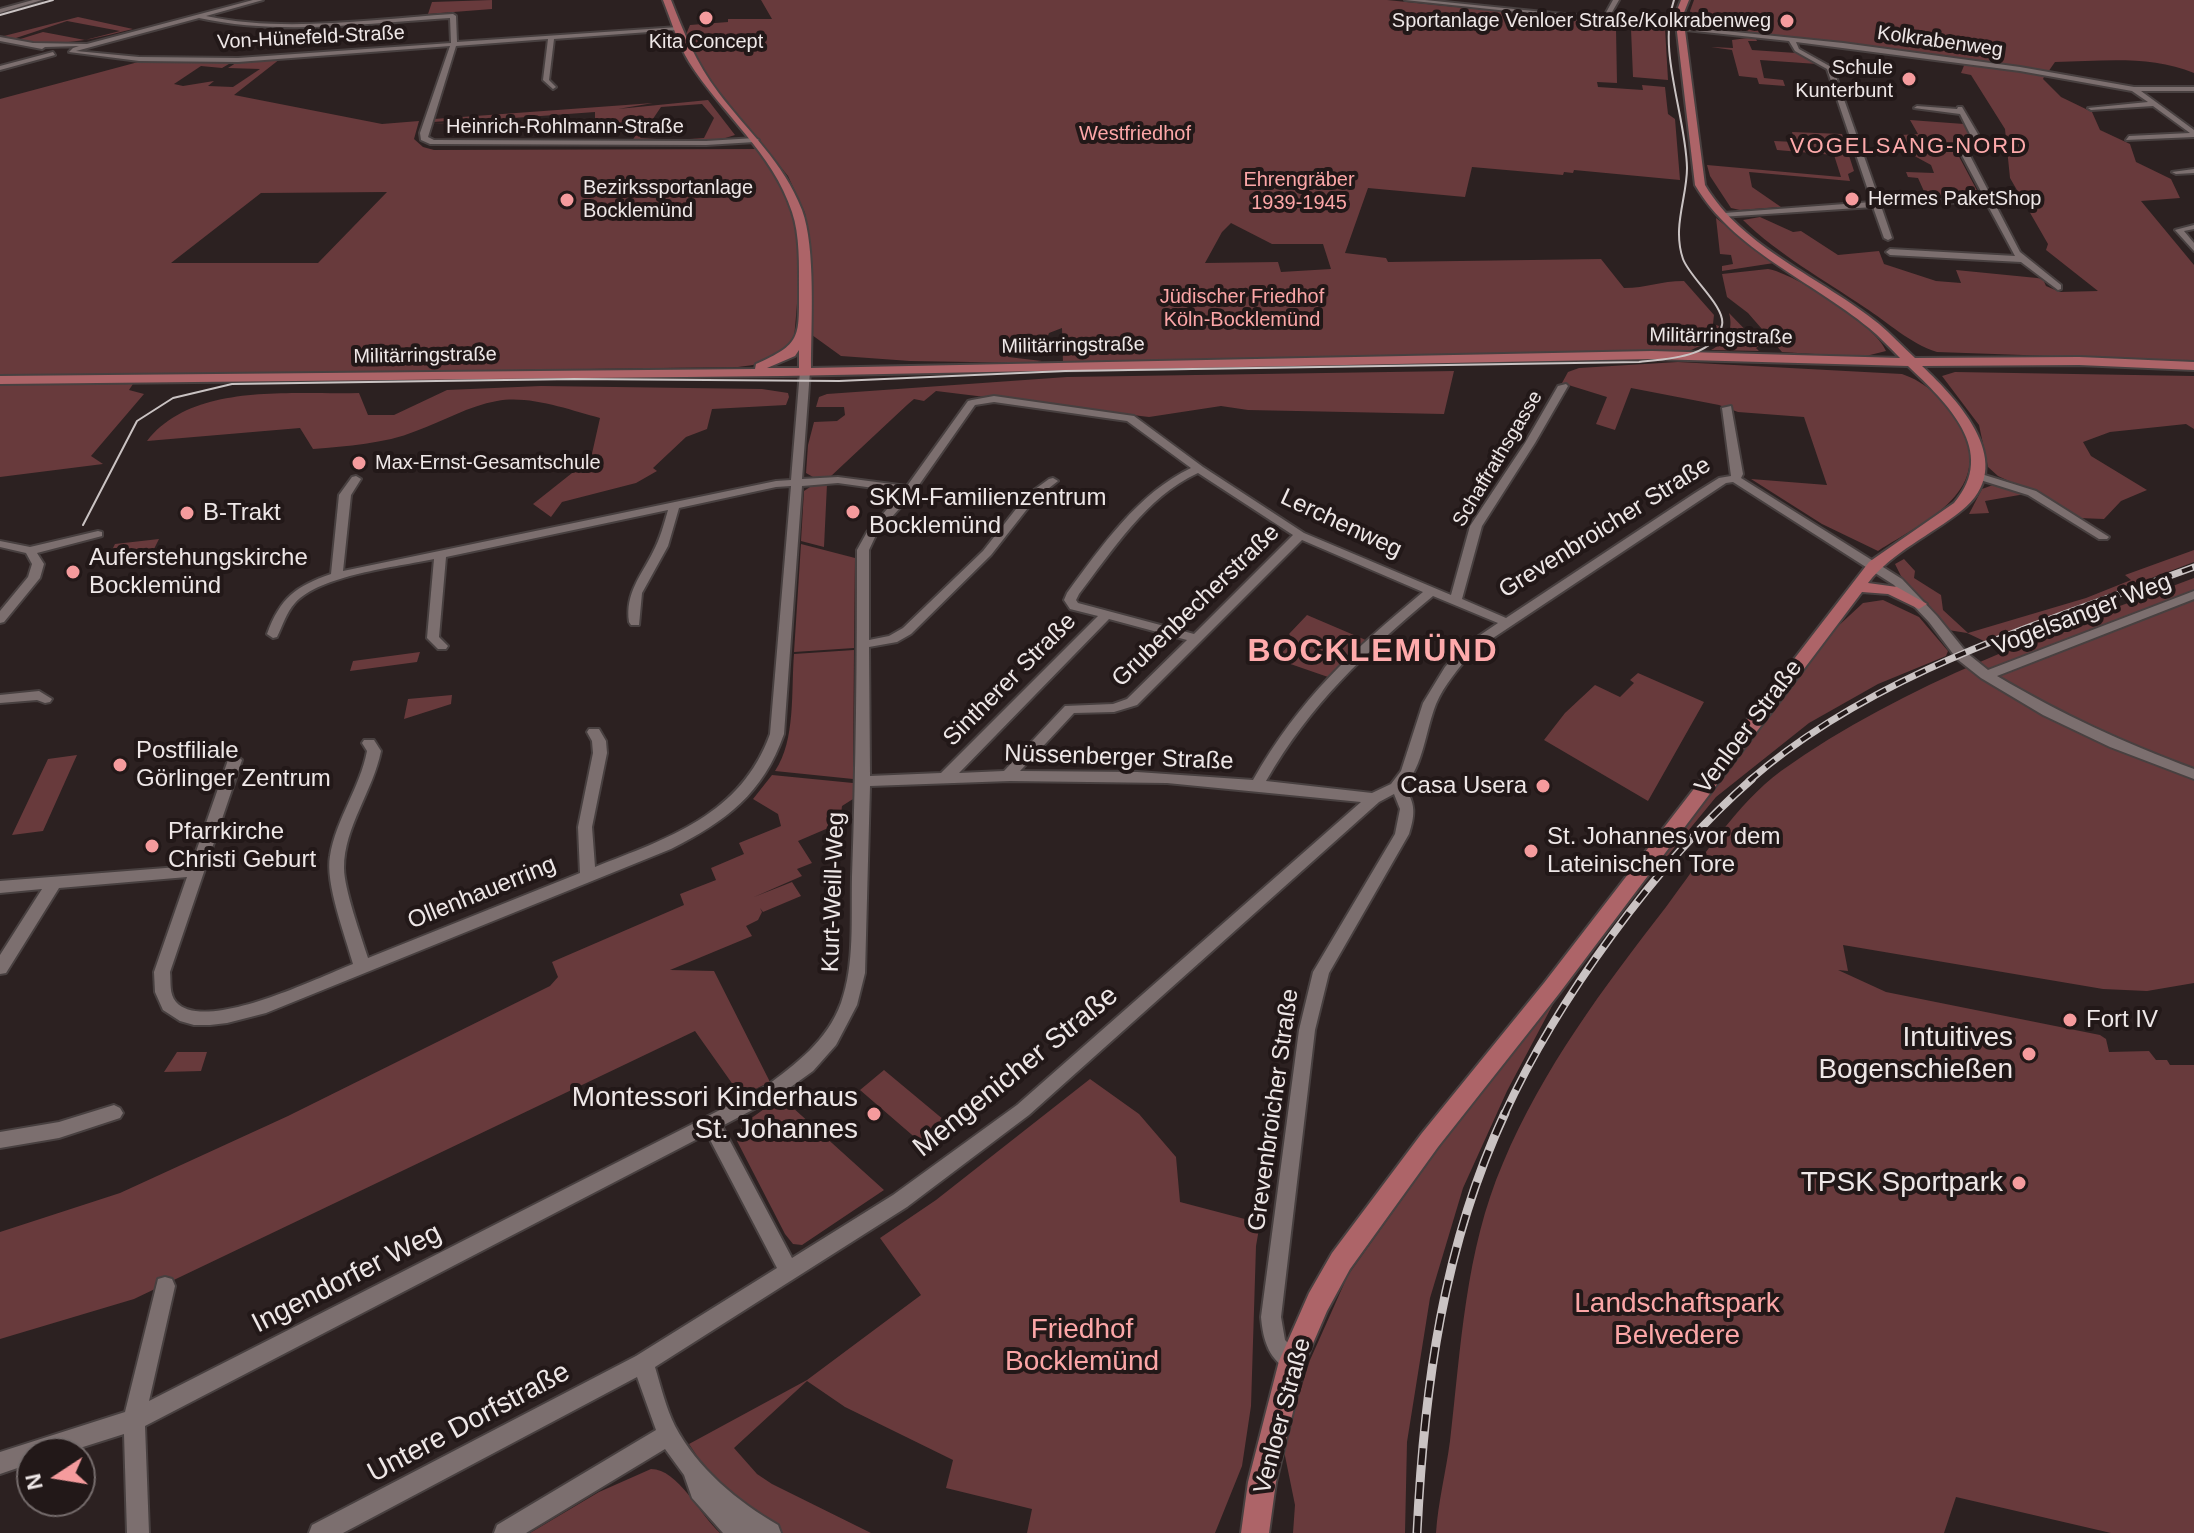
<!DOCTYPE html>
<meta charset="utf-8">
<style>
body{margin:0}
#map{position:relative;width:2194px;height:1533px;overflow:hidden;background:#2c2121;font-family:Helvetica,sans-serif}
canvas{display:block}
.north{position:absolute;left:16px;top:1437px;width:80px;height:80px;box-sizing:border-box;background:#221818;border:2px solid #746b6b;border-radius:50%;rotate:258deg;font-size:22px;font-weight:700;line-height:32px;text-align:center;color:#eee7e7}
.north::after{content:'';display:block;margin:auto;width:28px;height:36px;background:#f59b9d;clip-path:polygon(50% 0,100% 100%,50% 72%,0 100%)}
</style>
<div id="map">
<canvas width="2194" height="1533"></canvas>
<div class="north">N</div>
</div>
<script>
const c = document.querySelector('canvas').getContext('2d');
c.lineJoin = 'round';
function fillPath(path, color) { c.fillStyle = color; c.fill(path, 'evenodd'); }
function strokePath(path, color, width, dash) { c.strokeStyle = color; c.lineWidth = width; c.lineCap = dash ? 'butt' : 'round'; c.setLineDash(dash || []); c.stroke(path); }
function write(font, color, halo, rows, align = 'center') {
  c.font = font + ' Helvetica,sans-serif'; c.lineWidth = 8; c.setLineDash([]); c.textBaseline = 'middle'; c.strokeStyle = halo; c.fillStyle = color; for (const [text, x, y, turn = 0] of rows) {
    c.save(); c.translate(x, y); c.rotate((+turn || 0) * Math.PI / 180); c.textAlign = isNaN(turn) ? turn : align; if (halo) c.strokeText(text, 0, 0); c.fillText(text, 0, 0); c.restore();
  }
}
const green = new Path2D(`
 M492 0V9L428 14 432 2Z
 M761 0H1387L1665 28 1668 80 1633 77 1631 29 1616 28 1617 83 1597 82 1598 87 1643 90 1642 85 1665 87 1668 114 1675 119 1680 180 1574 170 1573 173 1564 172 1563 175 1472 167 1465 197 1368 188 1345 253 1386 258 1388 262 1601 259 1624 288C1647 288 1660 281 1684 281L1714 315 1713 324 1719 326C1713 345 1698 345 1684 354L1455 355 1063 364 1062 328 1049 333 1043 349 1010 351 1008 357 1042 361 1033 363 910 361 841 356 812 335 811 249 805 213 788 176 712 83 685 37 690 25 728 22V19H772ZM1231 223 1272 244H1323L1331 269 1281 272 1278 262 1205 263 1222 232Z
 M1694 0H2194V73C2151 55 2102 61 2055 62L2048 72 1869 47 1697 28 1691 26 1690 11Z
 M78 17 133 29C90 40 62 47 17 40L43 32 85 40 120 31 67 21 13 39 0 37Z
 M1755 37 1757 41H1748L1752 50 1796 53 1817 64 1760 60 1764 78 1783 80 1785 86 1759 84 1757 78 1739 76 1732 50 1711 47 1733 48 1732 40Z
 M280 59 234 95 382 124 419 121 414 139 423 147 434 150 757 149C807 214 801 263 794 341 784 360 758 365 738 367L0 377V99L142 61H234L222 68 201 66 174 84 183 86 214 81 208 86 233 87 260 69 228 68 239 61ZM387 192 318 263H171L261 193Z
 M1965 63 2045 75 2043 79 2061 97 2092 112 2100 130 2130 144 2136 162 2171 179 2180 198 2141 201 2194 265V361L1937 352C1909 343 1889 323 1864 307 1823 279 1779 255 1743 220L1760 217 1793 232 1801 231 1838 255 1879 251 1884 264 1936 281 1961 283 1956 270 2037 278 2043 279 2046 286 2060 292 2098 291 2046 250 2048 244 2010 178 2005 129 1971 75 1961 73Z
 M708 100 735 135 719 140 661 141 704 138 714 118 702 104 661 107 640 138 657 139 655 141H632L642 125 595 129V112L432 124 502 117 433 122 434 119 653 103 618 109Z
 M1910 120 1964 124 1970 135 1955 149 1981 198H1927L1918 178 1908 177 1906 172 1934 173 1931 165 1909 153 1901 135 1918 134Z
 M1792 132 1842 134 1854 171 1848 174 1850 181 1749 172 1752 187 1781 207 1740 210 1731 208 1710 176 1707 165 1841 177 1834 155 1777 150 1774 141 1795 142Z
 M1716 218 1774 263 1722 271V266L1733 264 1731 255 1720 254Z
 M1768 269C1794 273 1877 326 1886 351L1862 357 1782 352 1748 313 1727 297 1722 274Z
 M1729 313 1760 345 1756 348 1759 351 1711 350C1726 342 1734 331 1729 313Z
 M1678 362 1902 374C1926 382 1946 401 1958 422 1998 491 1926 520 1878 551L1822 524 1751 479 1827 485 1804 417 1738 412 1719 405 1631 388 1615 430 1596 424 1607 397 1562 383 1568 372 1579 368Z
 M1454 371 1444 414 1248 410 1221 406 1149 417 936 391 924 401 914 399 907 405 830 477H813L806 473 808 445 814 422 837 421 845 415 844 407H816L819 397 827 394 1067 377Z
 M1955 372 2194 376V429L2186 424 2110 432 2083 442 2091 456 2147 490 2121 501 2104 519 2079 518 2052 501 1998 476 1988 467 1979 425 1942 376Z
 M133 384 129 390 144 394 91 456 103 464 0 477V385Z
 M541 386 762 389 788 393 789 397 786 405 712 409 707 429 686 437 653 468 657 471 636 483 562 502 551 517 533 504 591 458 600 418C569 410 530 395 497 401 468 406 444 421 416 431 384 444 347 446 313 449L300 428 147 441C193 382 291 395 359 393L368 415H394L447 390Z
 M827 484 824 547 801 541 804 491 813 485Z
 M1993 485C2013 486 2037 495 2050 510L2025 494 1985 501 1989 513 1969 514 1982 489Z
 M159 539 148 561 104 566 115 544Z
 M801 544 855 558 854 648 794 652Z
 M2194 550V562L1984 641 1967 633 1948 630 1901 576 1895 564 1904 559 1915 571 1914 578 1941 595 1943 610 1968 633 2086 598 2131 580 2125 575Z
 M2194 578V983L2147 991 2103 989 1843 945 1848 971 1838 970 1886 992 2100 1035 2106 1039 2109 1052 2149 1051 2156 1060H2167L2170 1065H2194V1533H2111L1956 1497 1944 1533H1436C1438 1502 1446 1472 1450 1441 1461 1348 1465 1251 1503 1163 1543 1068 1604 987 1666 907 1698 864 1738 802 1781 771 1906 682 2052 632 2194 578Z
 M1883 600 1919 617 1948 651 1946 656 1878 684 1809 723 1716 797 1660 865 1666 847 1822 641 1863 603Z
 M1307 615 1368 641 1328 677 1276 659 1294 640 1289 634Z
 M854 650 853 779 775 771C796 740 791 690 794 654Z
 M420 652 417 662 350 671 353 661Z
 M1638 673 1704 702 1648 801 1544 740 1565 713 1595 685 1620 697 1634 683 1630 680Z
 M452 695 451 704 404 719 408 699Z
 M77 755 43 831 12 835 48 759Z
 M772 775 853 783V799L842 806 840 823 798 841 812 863 797 869 802 876 754 897 792 882 801 896 763 912 760 908 762 912 758 920 746 926 752 936 670 970 714 971 770 1082 741 1096 695 1031 134 1299 0 1339V1232L120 1193 288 1116 550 986 558 977 552 962 684 905 680 894 716 880 711 868 744 854 739 843 781 826 778 814 753 799Z
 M1560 991 1507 1091 1463 1188 1430 1298 1407 1442 1405 1533H1293L1295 1505 1283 1446 1310 1360 1348 1275 1461 1117Z
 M177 1052H207L201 1071 164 1072Z
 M884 1070 950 1125 926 1147 860 1090Z
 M1090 1079 1139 1114 1176 1157 1180 1202 1260 1223 1256 1246 1251 1406 1242 1466 1215 1533H1027L1032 1509 946 1488 953 1460 845 1407 807 1381 734 1448 757 1474 772 1484 871 1533C848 1533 804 1533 783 1533 747 1524 708 1474 689 1444L807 1380 921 1295 880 1238 936 1200Z
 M781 1097 884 1190 802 1245 793 1244 785 1234 737 1141 743 1124Z
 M651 1469C678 1469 700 1515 720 1533H530L599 1492Z`);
const minor = new Path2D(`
 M33 0H42L0 13V9Z
 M253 0H263L206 16C283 33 374 19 453 14L456 16 457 42 678 27 676 30 554 39 549 80 556 87 553 89 543 80 548 39 456 46 428 137 434 140 706 141 755 138 759 140 755 142 706 145 430 144 421 140 420 133 450 46 238 62 139 61 69 52 73 48 79 46 45 47 42 49 0 41V37L33 43 87 44ZM199 18C281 36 367 23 450 18L451 43 238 58 139 57 76 51Z
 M1405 0H1425L1603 18 1613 0H1619L1608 19 1843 43 2020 67 2134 87H2194V91H2141L2194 130V137L2126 140 2129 136 2190 133 2153 106 2091 110 2088 108 2148 102 2132 91 2020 71 1796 42 1799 49 1833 68 1880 202 1937 198 1985 199 1958 148 1971 136 1960 114 1914 108 1917 106 1957 109 1958 107H1962L1979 136 1966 148 2020 252 2061 285V289L2058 290 2021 262 1890 255 1886 252 1890 249 2015 256 1987 204 1937 202 1881 206 1892 238 1888 240 1884 238 1873 207 1721 217V213H1724L1872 202 1827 69 1795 51 1789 41Z
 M53 52 55 55 0 70V66Z
 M2194 169V173L2176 174 2172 172Z
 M2194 225V229L2184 231 2194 243V251L2175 230Z
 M805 368 810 371 802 479 838 477 907 486 968 401 972 400 994 396 1134 416 1203 467 1304 533 1451 595 1470 526 1525 443 1558 386 1566 384 1568 386 1535 443 1482 526 1462 599 1506 618 1695 493 1719 478 1731 476 1722 408 1731 406 1743 474 1741 478 1902 579 1937 616 1967 653 1988 670 2194 591V599L1997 676C2063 715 2122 742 2194 769V779L2110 747 2043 715 1981 678 1957 659 1929 622 1894 585 1733 482 1726 483 1472 652C1459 668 1444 685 1436 704 1425 732 1424 764 1404 787 1416 803 1415 815 1409 834L1329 973 1315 1030 1281 1317 1285 1340 1299 1354 1302 1361 1299 1368 1292 1371C1269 1362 1263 1340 1261 1317L1299 1030 1313 972 1395 834 1400 809 1394 794 1379 802 1029 1115 907 1207 655 1367C661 1387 666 1408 675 1426 697 1468 738 1502 778 1525L781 1533H723L692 1498 684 1475 665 1449 526 1533H494L497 1525 656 1430 637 1377 343 1533H309L312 1525 636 1356 777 1268 707 1134 145 1426 149 1533H127L124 1434 64 1453H32V1463L0 1474V1452L125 1412 158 1279 165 1277 172 1279 175 1286 149 1401 765 1087C796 1064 827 1041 841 1003 855 964 851 918 852 877 856 767 857 659 857 550L867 532 902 492 838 483 802 486 784 734C763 794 726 821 671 849L266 1013 227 1023 210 1025H194L180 1021 163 1010 155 992 154 972 187 877 59 888 6 973 0 974V955L42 889 0 893V881L191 866 228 760 235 755 242 760 170 972C171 982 169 994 176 1002 205 1034 319 977 353 964 345 935 325 883 330 856 336 819 360 788 367 751L362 743 364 740H374L381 751C373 791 344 827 344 868 344 889 361 936 368 958L580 873 578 827 593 753 592 741 587 732 589 729H599L606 741 607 753 592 827 595 867C668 838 741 815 770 734L791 486 776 487 679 508 668 546 642 593 639 625H631L629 622C625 593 641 576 653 552 660 539 664 524 668 510L446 557 439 637 448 646 446 649H438L427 638 434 559C397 567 320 575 295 603 286 613 283 625 277 637L273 638 267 634C280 598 296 586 331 574L339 495 352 477 356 476 361 479 351 495 343 571 776 481 791 480 800 371ZM994 402 1127 421 1191 468C1138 493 1101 547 1067 593L1064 600 1070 609 1098 616 941 773 870 776 869 647 897 642 911 634 991 555 1035 499 1058 481 1053 478 1049 479 1027 495 983 551 903 628 889 636 869 640V550L876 535 914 492 975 405ZM1198 473 1293 535 1194 634 1078 603 1076 600 1079 594C1113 550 1146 497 1198 473ZM1302 540 1423 592C1352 651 1300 698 1253 780L1137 772 1020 771 1074 713 1114 712 1137 705ZM1433 596 1498 623 1464 646 1445 667 1423 703 1401 771 1391 784 1372 793 1266 781C1311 703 1365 653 1433 596ZM1109 619 1187 640 1127 699 1113 704 1065 706 1004 771 959 773ZM1010 781 1167 783 1361 802 1017 1105 893 1195 792 1258 722 1126 777 1097 813 1071 836 1045 857 1005 865 973 870 786Z
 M1978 473 2036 491 2109 537 2107 539H2099L2028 495 1974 478 1973 476Z
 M98 531 102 532V536L37 553 44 564 40 578 4 622 0 623V611L28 577 32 564 26 553 0 547V541L30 547Z
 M39 691 52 699 50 702 45 703 37 700 0 703V695Z
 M114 1105 120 1108 123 1113 120 1118 59 1138 0 1148V1132L59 1122Z`);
const major = new Path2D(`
 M663 0H671C684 33 696 63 718 92 748 132 783 161 802 210 816 247 811 326 811 368L1652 351 1900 358C1890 348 1880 337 1869 328 1812 281 1733 250 1695 185L1675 15 1681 0H1689L1683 15 1705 185C1743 249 1823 278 1879 324 1891 334 1903 347 1915 358L2079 357 2194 362V370L2079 365 1922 366C1959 401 2020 465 1961 511 1931 535 1892 552 1868 583L1897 587 1927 604 1919 609 1888 594 1862 592 1558 995 1438 1147 1350 1269 1327 1311 1305 1362 1276 1482 1269 1533H1241L1248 1482 1279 1361 1309 1293 1332 1253 1422 1133 1544 983 1869 562 1954 503C1999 451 1946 402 1908 366L1652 359 782 376 0 384V376L755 369 756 364C801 344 799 338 799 290 799 266 800 235 792 212 773 153 721 113 689 62 678 44 671 20 663 0ZM799 350V368H767L795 356Z`);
const tram = new Path2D(`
 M0 15 53 0
 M83 525 137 421 173 398 232 384 574 379 839 381 1065 371 1639 362C1666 359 1715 358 1722 325 1726 307 1690 278 1683 259 1672 227 1687 198 1687 168 1686 116 1657 51 1674 0`);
const railFar2 = new Path2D(`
 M1749 781C1874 672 2040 624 2194 567`);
const railFar1 = new Path2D(`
 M1504 1115C1557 1000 1656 863 1752 779`);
const rail = new Path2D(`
 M1417 1533C1424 1388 1443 1246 1505 1113`);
const markers = [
 [706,18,8,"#f59b9d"],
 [1787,21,8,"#f59b9d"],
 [1909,79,8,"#f59b9d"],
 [1852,199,8,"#f59b9d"],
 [567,200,8,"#f59b9d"],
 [359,463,8,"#f59b9d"],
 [853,512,8,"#f59b9d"],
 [187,513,8,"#f59b9d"],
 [73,572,8,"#f59b9d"],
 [120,765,8,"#f59b9d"],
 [1543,786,8,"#f59b9d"],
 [152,846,8,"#f59b9d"],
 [1531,851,8,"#f59b9d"],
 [2070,1020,8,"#f59b9d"],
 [2029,1054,8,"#f59b9d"],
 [874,1114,8,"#f59b9d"],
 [2019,1183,8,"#f59b9d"]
];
const farPoinames = [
 ["Sportanlage Venloer Straße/Kolkrabenweg",1771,21,"right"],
 ["Kita Concept",706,42,"center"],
 ["Schule",1893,68,"right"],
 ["Kunterbunt",1893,91,"right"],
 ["Bezirkssportanlage",583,188],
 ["Bocklemünd",583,211],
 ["Hermes PaketShop",1868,199],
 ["Max-Ernst-Gesamtschule",375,463]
];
const farStreetnames = [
 ["Von-Hünefeld-Straße",311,38,-3],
 ["Kolkrabenweg",1940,42,8],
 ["Heinrich-Rohlmann-Straße",565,127],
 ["Militärringstraße",1721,337,1],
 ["Militärringstraße",1073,346,-1],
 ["Militärringstraße",425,356,-1],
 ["Schaffrathsgasse",1498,459,-59]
];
const farParknames = [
 ["Westfriedhof",1135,134],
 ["Ehrengräber",1299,180],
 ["1939-1945",1299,203],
 ["Jüdischer Friedhof",1242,297],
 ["Köln-Bocklemünd",1242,320]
];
const farNeighbourhoodnames = [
 ["VOGELSANG-NORD",1909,147]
];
const poiNames = [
 ["SKM-Familienzentrum",869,498],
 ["Bocklemünd",869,526],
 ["B-Trakt",203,513],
 ["Auferstehungskirche",89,558],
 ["Bocklemünd",89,586],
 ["Postfiliale",136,751],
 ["Görlinger Zentrum",136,779],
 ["Casa Usera",1527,786,"right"],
 ["Pfarrkirche",168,832],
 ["Christi Geburt",168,860],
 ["St. Johannes vor dem",1547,837],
 ["Lateinischen Tore",1547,865],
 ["Fort IV",2086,1020]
];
const streetNames = [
 ["Lerchenweg",1341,524,25],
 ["Grevenbroicher Straße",1605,528,-32],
 ["Grubenbecherstraße",1196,606,-44],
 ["Vogelsanger Weg",2082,615,-21],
 ["Sintherer Straße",1010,680,-45],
 ["Venloer Straße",1749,727,-53],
 ["Nüssenberger Straße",1119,758,2],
 ["Kurt-Weill-Weg",834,892,-88],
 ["Ollenhauerring",482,893,-22],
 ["Grevenbroicher Straße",1274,1110,-82],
 ["Venloer Straße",1283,1416,-75]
];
const nearPoinames = [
 ["Intuitives",2013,1038],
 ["Bogenschießen",2013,1070],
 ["Montessori Kinderhaus",858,1098],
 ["St. Johannes",858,1130],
 ["TPSK Sportpark",2003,1183]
];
const nearStreetnames = [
 ["Mengenicher Straße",1016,1072,-39],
 ["Ingendorfer Weg",347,1279,-27],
 ["Untere Dorfstraße",469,1423,-28]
];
const nearParknames = [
 ["Landschaftspark",1677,1304],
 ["Belvedere",1677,1336],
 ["Friedhof",1082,1330],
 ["Bocklemünd",1082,1362]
];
const districtNames = [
 ["BOCKLEMÜND",1373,652]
];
fillPath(green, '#683a3c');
strokePath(minor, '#484040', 4);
strokePath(major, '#484040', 4);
fillPath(minor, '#7c6f6f');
fillPath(major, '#ad6468');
strokePath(tram, '#cac3c3', 2);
strokePath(railFar2, '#cac3c3', 7);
strokePath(railFar1, '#cac3c3', 8);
strokePath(rail, '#cac3c3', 9);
strokePath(railFar2, '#221818', 4, [11]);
strokePath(railFar1, '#221818', 5, [14]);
strokePath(rail, '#221818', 6, [17]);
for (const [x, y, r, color] of markers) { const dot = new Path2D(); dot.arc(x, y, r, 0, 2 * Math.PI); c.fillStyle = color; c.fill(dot); strokePath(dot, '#221818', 3); }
write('20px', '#eee7e7', '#221818', farPoinames, 'left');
write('20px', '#eee7e7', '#221818', farStreetnames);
write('20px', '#fca6a7', '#221818', farParknames);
c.letterSpacing = '2px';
write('22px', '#feaaab', '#221818', farNeighbourhoodnames);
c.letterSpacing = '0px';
write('24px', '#eee7e7', '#221818', poiNames, 'left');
write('24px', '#eee7e7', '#221818', streetNames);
write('28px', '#eee7e7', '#221818', nearPoinames, 'right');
write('28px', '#eee7e7', '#221818', nearStreetnames);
write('28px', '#fca6a7', '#221818', nearParknames);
c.letterSpacing = '2px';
write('bold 32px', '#feaaab', '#221818', districtNames);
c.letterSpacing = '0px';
</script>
